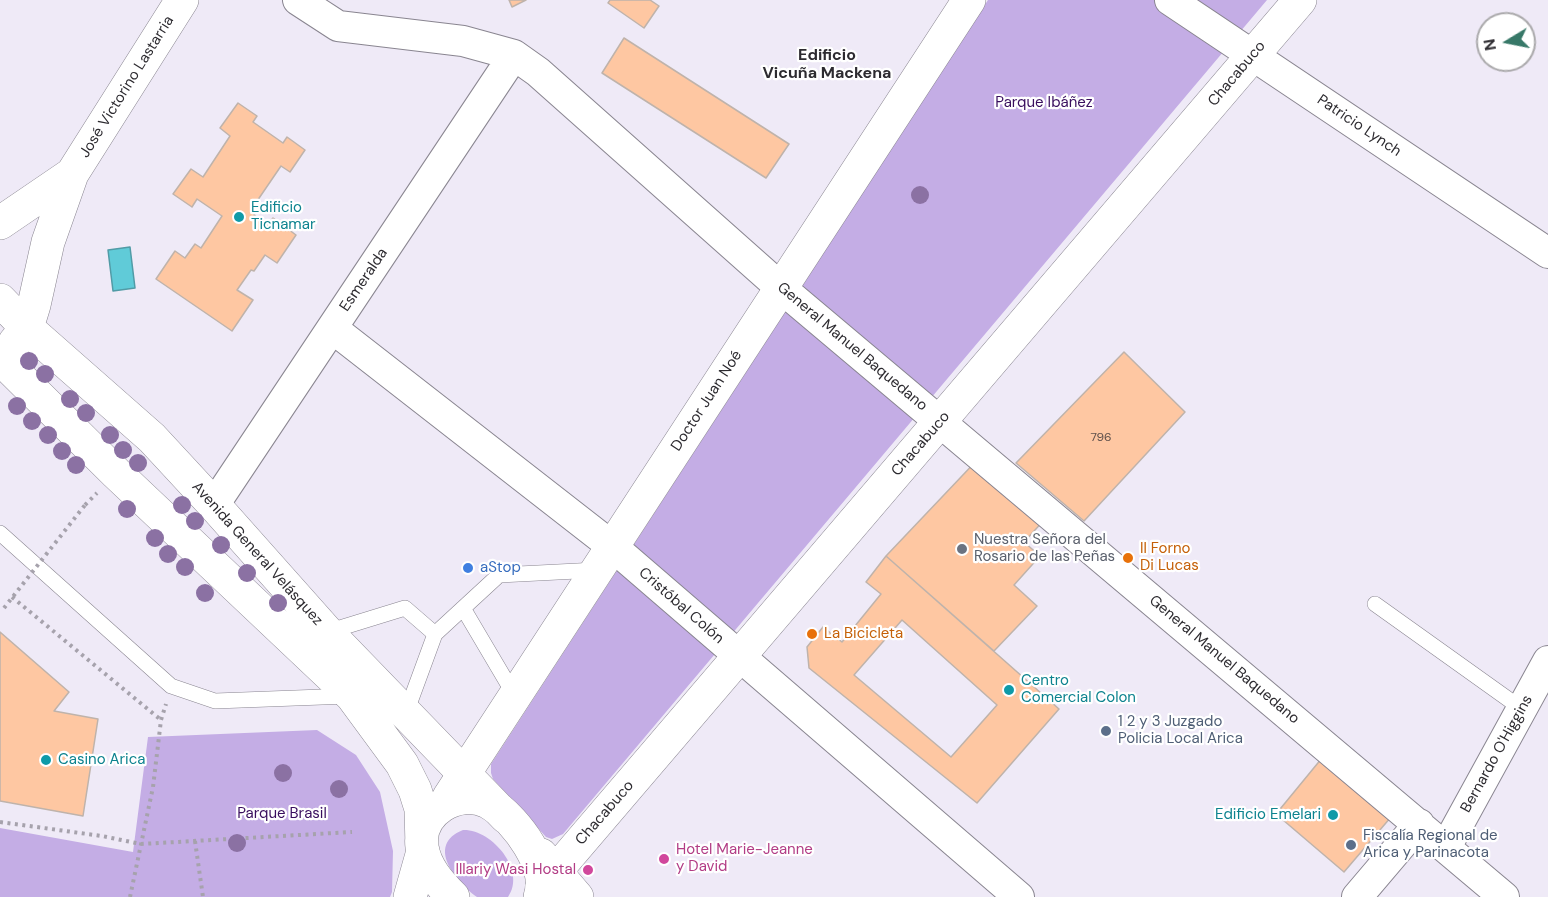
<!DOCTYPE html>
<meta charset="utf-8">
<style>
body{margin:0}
#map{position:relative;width:1548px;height:897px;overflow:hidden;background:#efeaf7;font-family:"DM Sans",sans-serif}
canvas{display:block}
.north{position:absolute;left:1476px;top:12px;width:60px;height:60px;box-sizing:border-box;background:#fff;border:2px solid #abaaac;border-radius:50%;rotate:260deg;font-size:16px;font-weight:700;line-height:24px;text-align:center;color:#2d2b30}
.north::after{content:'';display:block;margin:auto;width:21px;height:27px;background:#377868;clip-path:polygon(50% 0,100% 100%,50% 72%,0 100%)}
</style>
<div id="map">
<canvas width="1548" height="897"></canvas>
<div class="north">N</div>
</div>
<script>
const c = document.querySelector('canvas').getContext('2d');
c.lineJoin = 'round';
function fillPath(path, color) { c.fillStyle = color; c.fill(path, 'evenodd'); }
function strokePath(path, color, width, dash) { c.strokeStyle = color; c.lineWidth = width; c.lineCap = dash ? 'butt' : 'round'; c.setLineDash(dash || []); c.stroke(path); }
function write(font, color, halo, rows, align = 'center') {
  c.font = font + ' "DM Sans",sans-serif'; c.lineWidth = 4.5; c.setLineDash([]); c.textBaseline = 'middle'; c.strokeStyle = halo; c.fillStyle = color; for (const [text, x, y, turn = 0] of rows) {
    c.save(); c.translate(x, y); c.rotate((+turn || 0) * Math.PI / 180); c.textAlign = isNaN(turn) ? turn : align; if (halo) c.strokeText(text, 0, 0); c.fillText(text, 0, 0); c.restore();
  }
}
const green = new Path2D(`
 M988 0H1267L563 834 552 839 546 837 493 779 491 773V764Z
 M317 730 356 755 380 792 393 851 392 892 390 897H0V828L133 852 148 737Z
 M463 830C492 829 527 871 508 897H477C456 882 425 845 463 830Z`);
const water = new Path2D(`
 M130 247 135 288 113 291 108 250Z`);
const building = new Path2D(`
 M509 0H526L512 7Z
 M610 0H650L659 6 644 28 608 3Z
 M624 38 789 144 766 178 602 73Z
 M238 103 257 116 253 122 283 143 287 137 305 150 290 172 281 166 253 207 257 210 254 215 268 225 273 218 296 235 277 263 265 255 254 271 251 270 237 290 253 300 232 331 156 279 175 251 185 258 195 244 201 248 222 216 197 199 192 207 173 194 191 169 203 177 230 136 220 128Z
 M1124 352 1185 412 1084 521 1016 463Z
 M980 457 1046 518 1024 542 1040 556 1014 585 1037 606 994 651 886 556Z
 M886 556 1059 709 977 803 809 668 807 647 823 627 842 642 881 594 866 582ZM902 620 997 705 951 757 854 675Z
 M0 632 69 692 54 711 98 719 83 816 0 801Z
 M1322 758 1391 817 1344 872 1276 814Z`);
const path = new Path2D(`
 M85 505 97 493
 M12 597 161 720
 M0 822 102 836 141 844 352 832
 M195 841 203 897
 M130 897 153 787 161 720 166 704`);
const service = new Path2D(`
 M0 533 171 686 215 701 349 696
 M1375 604 1522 709
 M463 608 515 696
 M327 632 405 608 435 634
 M406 713 435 634 499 575 597 570`);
const minor = new Path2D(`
 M298 0 338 26 463 41 514 55 538 72 781 288 1504 897
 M1170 0 1548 253
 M332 328 613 547 1019 897
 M214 505 514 55
 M1446 847 1548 661
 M1357 897 1419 824`);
const tertiary = new Path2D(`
 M449 797 969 0
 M541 855 577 897
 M542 887 1300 0`);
const secondary = new Path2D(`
 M0 223 72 174
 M0 300 27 328 152 438 214 505 327 632 506 817
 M15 342 27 328 34 305 48 242 72 174 182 0
 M0 358 116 473 352 696 402 764 415 790 421 809 422 847
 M410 897 423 851
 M453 897C439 883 425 867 422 847 417 812 458 787 488 802 504 811 520 830 529 845 539 862 546 878 540 897`);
const pathBridge = new Path2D(`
 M4 608 85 505`);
const trees = [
 [920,195],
 [29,361],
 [45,374],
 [70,399],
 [17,406],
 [86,413],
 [32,421],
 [48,435],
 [110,435],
 [123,450],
 [62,451],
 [138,463],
 [76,465],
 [182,505],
 [127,509],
 [195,521],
 [155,538],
 [221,545],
 [168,554],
 [185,567],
 [247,573],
 [205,593],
 [278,603],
 [283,773],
 [339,789],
 [237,843]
];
const markers = [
 [239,217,6,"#0f9aa8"],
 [962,549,6,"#6b7280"],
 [1128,558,6,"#e8710a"],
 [468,568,6,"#3f7fe0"],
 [812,634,6,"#e8710a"],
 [1009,690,6,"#0f9aa8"],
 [1106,731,6,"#5c6f8a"],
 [46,760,6,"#0f9aa8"],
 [1333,815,6,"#0f9aa8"],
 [1351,845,6,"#5c6f8a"],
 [664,859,6,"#d1479c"],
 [588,870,6,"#d1479c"]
];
const numberNames = [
 ["796",1101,438]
];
const streetNames = [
 ["Chacabuco",1237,74,-50],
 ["José Victorino Lastarria",127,87,-58],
 ["Patricio Lynch",1359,126,34],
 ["Esmeralda",364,280,-56],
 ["General Manuel Baquedano",852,347,40],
 ["Doctor Juan Noé",707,401,-57],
 ["Chacabuco",921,444,-49],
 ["Avenida General Velásquez",257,554,48],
 ["Cristóbal Colón",681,606,41],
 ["General Manuel Baquedano",1224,660,40],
 ["Bernardo O'Higgins",1497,754,-61],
 ["Chacabuco",605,813,-49]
];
const parkNames = [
 ["Parque Ibáñez",1044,103],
 ["Parque Brasil",282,814]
];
const cultureNames = [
 ["Edificio",251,208],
 ["Ticnamar",251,225],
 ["Centro",1021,681],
 ["Comercial Colon",1021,698],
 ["Casino Arica",58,760],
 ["Edificio Emelari",1321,815,"right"]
];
const worshipNames = [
 ["Nuestra Señora del",974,540],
 ["Rosario de las Peñas",974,557]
];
const foodNames = [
 ["Il Forno",1140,549],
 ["Di Lucas",1140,566],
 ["La Bicicleta",824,634]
];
const shopNames = [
 ["aStop",480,568]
];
const serviceNames = [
 ["1 2 y 3 Juzgado",1118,722],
 ["Policia Local Arica",1118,739],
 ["Fiscalía Regional de",1363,836],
 ["Arica y Parinacota",1363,853]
];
const hotelNames = [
 ["Hotel Marie-Jeanne",676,850],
 ["y David",676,867],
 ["Illariy Wasi Hostal",576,870,"right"]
];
const neighbourhoodNames = [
 ["Edificio",827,56],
 ["Vicuña Mackena",827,74]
];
fillPath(green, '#c4ade5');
fillPath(water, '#60cbd8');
strokePath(water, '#519ba6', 1.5);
fillPath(building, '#fec7a2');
strokePath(building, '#bfb3ab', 1.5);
strokePath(service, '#898590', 16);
strokePath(minor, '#898590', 32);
strokePath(tertiary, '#898590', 34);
strokePath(secondary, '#898590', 34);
strokePath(path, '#a6a2ac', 4, [3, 4.5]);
strokePath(service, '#fff', 15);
strokePath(minor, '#fff', 30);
strokePath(tertiary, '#fff', 33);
strokePath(secondary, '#fff', 33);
strokePath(pathBridge, '#a6a2ac', 4, [3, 4.5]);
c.fillStyle = '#8b71a3';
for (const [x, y] of trees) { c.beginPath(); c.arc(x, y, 9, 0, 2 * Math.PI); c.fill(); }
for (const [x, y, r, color] of markers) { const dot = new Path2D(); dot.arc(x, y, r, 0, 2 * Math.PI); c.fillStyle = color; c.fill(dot); strokePath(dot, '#fff', 2); }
write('12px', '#61524c', null, numberNames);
write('15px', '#2d2b30', '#fff', streetNames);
write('15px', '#390e5e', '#fff', parkNames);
write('15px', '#0d838f', '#fff', cultureNames, 'left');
write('15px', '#5b616d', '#fff', worshipNames, 'left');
write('15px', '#c56008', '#fff', foodNames, 'left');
write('15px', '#366cbe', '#fff', shopNames, 'left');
write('15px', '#4e5e75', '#fff', serviceNames, 'left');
write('15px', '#b23c85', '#fff', hotelNames, 'left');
write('bold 16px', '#2d2b30', '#fff', neighbourhoodNames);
</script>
